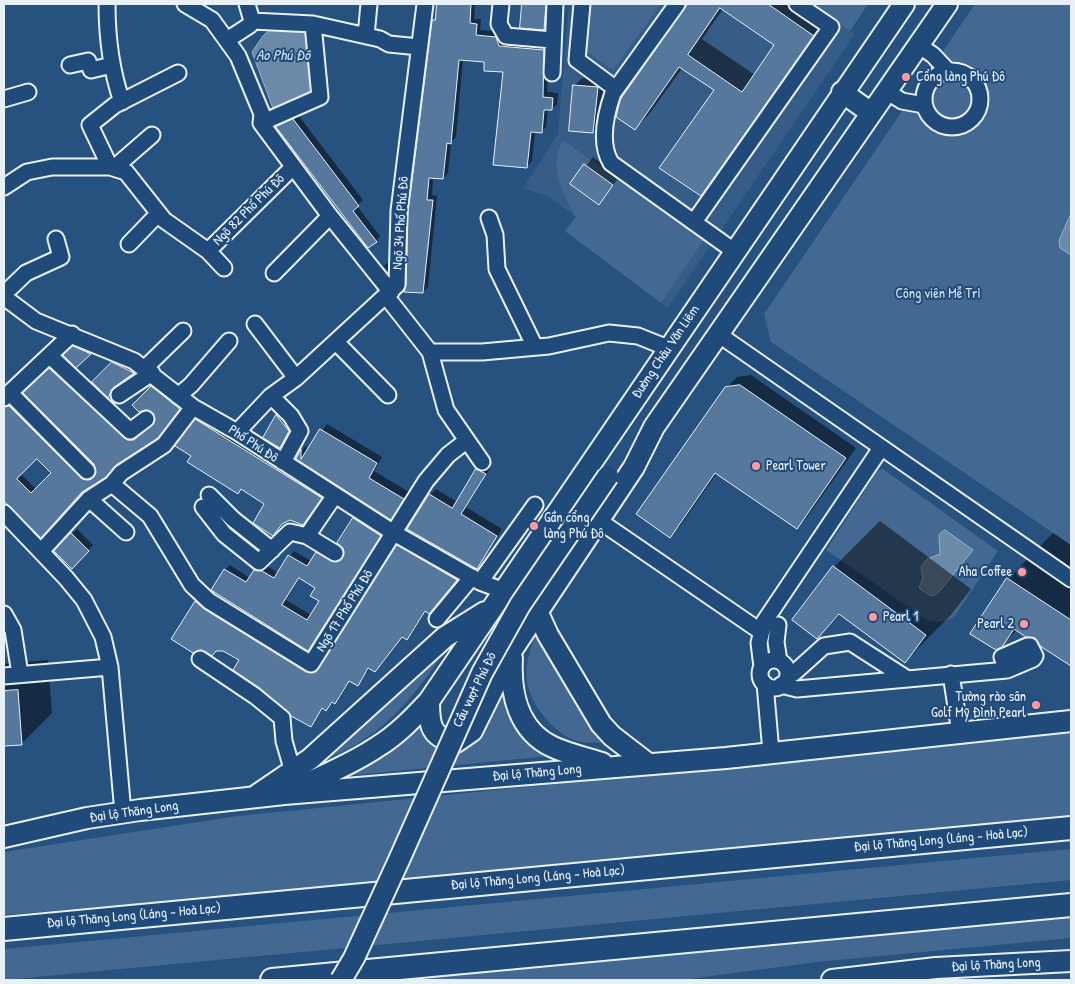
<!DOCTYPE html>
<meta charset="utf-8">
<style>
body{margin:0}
#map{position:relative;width:1075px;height:984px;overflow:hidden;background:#27517f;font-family:"Patrick Hand",sans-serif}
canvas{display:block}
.frame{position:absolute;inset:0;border:5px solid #e8f1f8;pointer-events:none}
</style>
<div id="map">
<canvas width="1075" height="984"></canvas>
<div class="frame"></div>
</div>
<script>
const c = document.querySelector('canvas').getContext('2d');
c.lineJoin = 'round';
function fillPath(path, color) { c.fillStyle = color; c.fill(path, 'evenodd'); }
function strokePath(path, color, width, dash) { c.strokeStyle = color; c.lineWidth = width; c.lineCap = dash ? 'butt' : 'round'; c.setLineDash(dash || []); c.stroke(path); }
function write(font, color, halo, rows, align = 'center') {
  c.font = font + ' "Patrick Hand",sans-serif'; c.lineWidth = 4; c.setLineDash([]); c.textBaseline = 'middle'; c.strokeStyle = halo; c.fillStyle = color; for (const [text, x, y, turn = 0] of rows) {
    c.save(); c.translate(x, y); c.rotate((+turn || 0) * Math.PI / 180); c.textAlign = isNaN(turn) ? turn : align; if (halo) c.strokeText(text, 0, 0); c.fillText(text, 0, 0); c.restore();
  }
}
const built = new Path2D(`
 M569 4H810L855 34 668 308 565 231 576 217 550 197 523 188 558 134Z`);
const green = new Path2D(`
 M586 4H661L613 70 582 49Z
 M810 4H868L850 31Z
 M975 4H1071V545L771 342 764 314Z
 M563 140 703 241 661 303 565 231 576 217C562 193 548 166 563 140Z
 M883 469 998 551 954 617C945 622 937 623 927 620L826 550 878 470Z
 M537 634 577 708 604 743C597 742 589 743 581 742 569 740 557 731 549 722 523 694 520 668 537 634Z
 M449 645C413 699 382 739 319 762Z
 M502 687C508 718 521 740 549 756L346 776 345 775 423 718C427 731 429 743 441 752Z
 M1071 732V823L4 915V852L238 816Z
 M1071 849V880L4 980V949Z
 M1071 914V938L817 962 682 980H355Z`);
const water = new Path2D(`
 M275 25 304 27 309 36 315 96 275 114 252 52 263 36Z
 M1071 214V255L1060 248 1059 241Z
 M945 530 973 550 939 592 933 596 929 595 919 588 923 578 921 567 927 559 940 554 939 535Z`);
const shadow = new Path2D(`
 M438 4H475L474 19H481L480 30 501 32 548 45 547 92 558 93 557 104 552 109H548L546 127 541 132 535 131 532 161 527 166 504 71 486 61 463 59 456 137 451 142 448 173 443 178 433 177 432 195 437 196 428 287 423 292 434 20 437 17Z
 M523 4H550L548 23 543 29 521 27Z
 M689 4H805L828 19 716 179 700 195 715 90 683 67 650 113 635 129 622 101ZM723 9 776 45 755 75 702 39Z
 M582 78 605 80 600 124 593 132 575 85Z
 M298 115 363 200 357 206 380 236 376 241 277 127Z
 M593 157 620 176 599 203 572 184Z
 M393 258 392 267 388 271 384 266Z
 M78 343 94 349 76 366 65 355Z
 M118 358 137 367 117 383 108 396 94 382Z
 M55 364 132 436 140 435 156 423 154 412 134 405 156 382 184 403 162 432 117 463 83 491 41 536 4 499V407L14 402 85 474 95 476 97 474 95 464 25 393ZM37 457 53 473 36 489 21 474Z
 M751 375 856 448 807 517 797 527 717 473 680 526 669 536 726 388 737 377Z
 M282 412 293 426 280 447 265 437Z
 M201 415 326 493 303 524 290 519 283 522 266 503 193 456 196 420Z
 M327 424 382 457 374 471 409 492 390 518 297 458 306 445 307 452Z
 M483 464 491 467 466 507 502 529 477 568 430 495 436 489 457 502Z
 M358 514 384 530 308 650 225 570 230 565 250 578 260 565 267 566 278 573 294 551 311 561 321 548 336 557H343L346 553 344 547 338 543ZM300 577 317 588 320 601 311 615 286 600Z
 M880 521 971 589 951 615 905 661 841 614 817 638 794 620 834 567Z
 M77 529 93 545 72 567 56 551Z
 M1053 533 1071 545V664L1041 645 1036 637 1017 630 1001 646 1008 579Z
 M402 541 461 575 434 607 426 610 412 634 407 638 403 636 380 666 375 671 370 668 358 684 350 680 340 698 326 709 323 708 310 726 241 660 224 649 201 648 173 639 201 597 209 604 317 669 322 666Z
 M48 660 52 713 22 743 4 745V664Z`);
const building = new Path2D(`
 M437 4H471L470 23 477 24 476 35 496 37 499 46 544 50 543 97 553 98 552 110H544L542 133 531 132 527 168 493 165 503 72 484 71V62L459 60 451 144 447 143 443 179 429 178 427 200H433L423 293 404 292 406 285 408 212 432 20H435Z
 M522 4H546L544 30 520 28Z
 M688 4H768L814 36 701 196 659 168 714 90 679 67 635 130 616 117 620 100ZM720 8 774 45 742 92 688 55Z
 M573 85 598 87 593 133 569 131Z
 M293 119 359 206 353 211 377 242 368 248 276 127Z
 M584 164 613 185 599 205 570 184Z
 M73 346 91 354 76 368 63 355Z
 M112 362 134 373 113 388 108 398 92 382Z
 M49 368 127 440H134L154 423 153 413 145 410 139 412 132 405 151 386 180 409 158 438 116 465 106 477 82 492 41 538 4 501V407L9 406 81 478 90 480 96 473 94 464 23 393ZM37 459 51 473 31 493 17 479Z
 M740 385 846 458 797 529 715 473 670 538 636 514 725 387Z
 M276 415 289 431 280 448 263 438Z
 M195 419 322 498 303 525 290 520 282 524 273 536 253 523 264 504 241 489 238 494 187 462 191 456 175 446Z
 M320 429 377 463 369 478 404 499 391 520 296 459 301 449V459Z
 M476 469 486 474 461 514 497 536 477 569 407 529 429 494 452 508Z
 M353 518 381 536 308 651 211 590 224 569 246 582 254 570 262 571 274 578 288 555 307 566 316 552 331 561H339L344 553 343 548 337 543ZM299 578 315 588 310 596 319 601 307 620 282 605Z
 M71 533 89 551 72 569 54 551Z
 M397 545 457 580 429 614 425 611 407 640 402 637 375 672 368 668 358 686 349 681 335 704 332 702 326 711 322 708 311 727 291 716 261 689 233 670 239 660 223 651H216L212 656 201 650 193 653 171 639 195 601 204 609 306 672H315Z
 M833 566 926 635 905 663 839 614 817 639 792 620Z
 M1007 578 1071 620V666L1040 646 1035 638 1026 637 1014 629 1002 647 996 650 970 634Z
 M18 690 22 745 4 746V691Z`);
const minor = new Path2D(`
 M107 4C107 38 111 70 122 102
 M185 4 212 20 238 56 262 114 261 123 330 216 391 292
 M247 4 252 21
 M501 4 499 24 506 36 552 40
 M582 4 577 60 616 89
 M677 4 613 93C606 113 599 143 611 163L734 251
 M366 36 369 4
 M227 40 250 25 252 21 313 24 380 39 389 44 419 47
 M918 45 933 55 948 71
 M70 65 88 61 91 70 112 65
 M924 99a28 28 0 1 1 56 0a28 28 0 1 1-56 0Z
 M552 73 555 4
 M886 91 902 101 924 105
 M4 99 28 92
 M261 123 320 97 313 24
 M110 167 90 125 115 105 178 73
 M114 168 152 135
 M4 187 27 172 52 167H110L126 172 164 220 208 251 224 268
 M489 218 495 235 497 269 535 347
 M694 222 831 27 797 4
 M129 244 158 214
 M208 251 293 167
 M274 273 330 216
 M4 294 26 273 61 257 56 239
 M386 296 430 352 446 410 482 462
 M4 297 36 321 134 361 193 407 237 432 394 533 480 582 504 591
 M255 324 296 378
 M718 334 1071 579
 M336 342 388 395
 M430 352H482L549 346 609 333 638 336 668 348
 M50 356 130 431 146 419
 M145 368 183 331
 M10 393 87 471
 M119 395 152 373
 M178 396 191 385 229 341
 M271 396 291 416 300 431 283 462
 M4 398 72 334
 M237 432 271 396 296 378 397 285 399 211 425 4
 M112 484 150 516 192 585 209 601 311 664 426 481 448 455 466 441
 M209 495 233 519 272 550
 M89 499 126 532
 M203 507 224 534 259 562 290 532 307 536 335 495
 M4 513 66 578 84 600 103 637 110 667 123 813
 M598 520 760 631
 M307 536 335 553
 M45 547 89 499 112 484 121 473 164 445 193 407
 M480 582 535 505
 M4 614 13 630 20 674
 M437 619 472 577
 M778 625 776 642 779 661
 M1027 646H1030L1035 656 1033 659 1007 670 1002 657Z
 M200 659 255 696 282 718 284 741 293 772
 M760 674a14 14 0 1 1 28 0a14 14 0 1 1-28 0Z
 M762 667 759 643 764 622 881 448
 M951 674 960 733
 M4 676 110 667
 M788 676 794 673 824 646 850 642 906 678
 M765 684 771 752
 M781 685 797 689 1007 670`);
const major = new Path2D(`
 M842 92 871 113
 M537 611 548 635 601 724 612 736 647 763
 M512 658C510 693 518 731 553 747 568 754 586 758 602 763
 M429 701C429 724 430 738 456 742L472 731 512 650 634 467 654 427 947 4
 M295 789C322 776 352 764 377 747 397 735 413 718 429 701L904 4
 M257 795 310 759 445 637 485 612
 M4 837 87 818 140 810 284 794 726 758 1071 721
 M832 980 936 968 1071 961`);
const highway = new Path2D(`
 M4 929 1071 828
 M272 980 1071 905`);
const majorBridge = new Path2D(`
 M341 980 354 958 399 860 482 673 520 605 608 476`);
const markers = [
 [906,77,5,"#ff9aa2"],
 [756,466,5,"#ff9aa2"],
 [534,526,5,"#ff9aa2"],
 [1022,572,5,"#ff9aa2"],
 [873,617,5,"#ff9aa2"],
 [1024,624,5,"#ff9aa2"],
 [1036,705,5,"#ff9aa2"]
];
const poiNames = [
 ["Cổng làng Phú Đô",916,77],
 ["Pearl Tower",766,466],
 ["Gần cổng",544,518],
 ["làng Phú Đô",544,534],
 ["Aha Coffee",1012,572,"right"],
 ["Pearl 1",883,617],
 ["Pearl 2",1014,624,"right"],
 ["Tường rào sân",1026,697,"right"],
 ["Golf Mỹ Đình Pearl",1026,713,"right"]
];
const streetNames = [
 ["Ngõ 82 Phố Phú Đô",249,210,-45],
 ["Ngõ 34 Phố Phú Đô",401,223,-86],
 ["Đường Châu Văn Liêm",666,352,-56],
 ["Phố Phú Đô",253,444,33],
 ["Ngõ 17 Phố Phú Đô",345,611,-58],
 ["Cầu vượt Phú Đô",475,690,-64],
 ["Đại lộ Thăng Long",537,773,-5],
 ["Đại lộ Thăng Long",134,812,-8],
 ["Đại lộ Thăng Long (Láng - Hoà Lạc)",941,840,-5],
 ["Đại lộ Thăng Long (Láng - Hoà Lạc)",538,878,-5],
 ["Đại lộ Thăng Long (Láng - Hoà Lạc)",134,916,-5],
 ["Đại lộ Thăng Long",996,965,-3]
];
const parkNames = [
 ["Công viên Mễ Trì",938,294]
];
const waterNames = [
 ["Ao Phú Đô",283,56]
];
fillPath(built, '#355d88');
fillPath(green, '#436891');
fillPath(water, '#6b8aaa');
strokePath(water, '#9db3c9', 1);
fillPath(shadow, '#0007');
fillPath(building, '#57789d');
strokePath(building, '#e8f1f8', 1);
strokePath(minor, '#e8f1f8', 19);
strokePath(major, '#e8f1f8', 24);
strokePath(highway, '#e8f1f8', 26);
strokePath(minor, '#1f4a7a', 15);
strokePath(major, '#1f4a7a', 20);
strokePath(highway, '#1f4a7a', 22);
strokePath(majorBridge, '#e8f1f8', 24, []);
strokePath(majorBridge, '#1f4a7a', 20);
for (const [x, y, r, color] of markers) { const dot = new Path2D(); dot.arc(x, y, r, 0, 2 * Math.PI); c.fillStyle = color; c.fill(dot); strokePath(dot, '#1f4a7a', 2); }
write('14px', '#e8f1f8', '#1f4a7a', poiNames, 'left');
write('14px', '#e8f1f8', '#1f4a7a', streetNames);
write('14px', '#d8e3ee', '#1f4a7a', parkNames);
write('italic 15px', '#d5e2ec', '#1f4a7a', waterNames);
</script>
